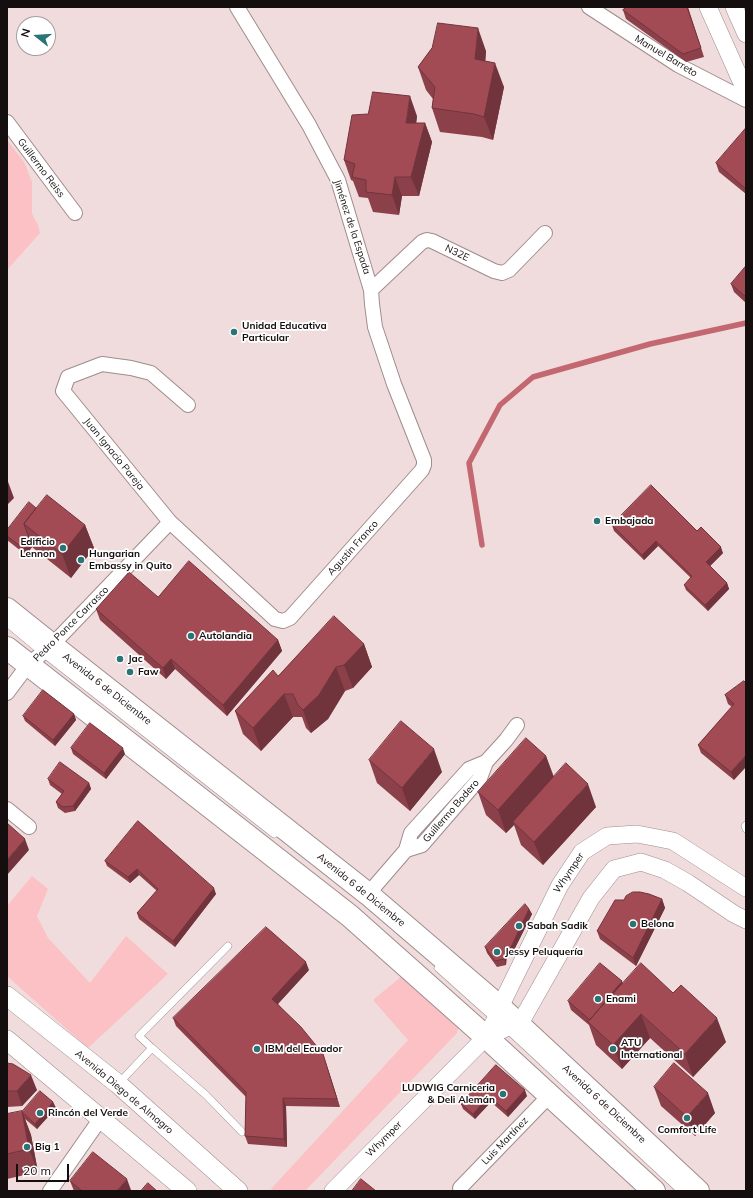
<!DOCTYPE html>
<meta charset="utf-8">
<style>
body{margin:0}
#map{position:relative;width:753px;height:1198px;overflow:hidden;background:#f0dcdc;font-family:Mulish,sans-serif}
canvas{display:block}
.frame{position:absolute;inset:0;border:8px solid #150e0e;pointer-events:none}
.north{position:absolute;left:16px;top:16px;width:40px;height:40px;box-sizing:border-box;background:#fff;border:1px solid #a19f9f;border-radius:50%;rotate:287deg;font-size:11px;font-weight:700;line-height:16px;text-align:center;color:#150e0e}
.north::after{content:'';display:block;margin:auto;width:14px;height:18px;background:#2a7476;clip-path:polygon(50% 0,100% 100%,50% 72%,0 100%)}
.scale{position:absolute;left:16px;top:1164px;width:53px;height:18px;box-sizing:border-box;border:2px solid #150e0e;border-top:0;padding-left:5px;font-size:12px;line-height:14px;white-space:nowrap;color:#150e0e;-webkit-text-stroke:3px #fff;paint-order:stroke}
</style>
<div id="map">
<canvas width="753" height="1198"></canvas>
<div class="frame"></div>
<div class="north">N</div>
<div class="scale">20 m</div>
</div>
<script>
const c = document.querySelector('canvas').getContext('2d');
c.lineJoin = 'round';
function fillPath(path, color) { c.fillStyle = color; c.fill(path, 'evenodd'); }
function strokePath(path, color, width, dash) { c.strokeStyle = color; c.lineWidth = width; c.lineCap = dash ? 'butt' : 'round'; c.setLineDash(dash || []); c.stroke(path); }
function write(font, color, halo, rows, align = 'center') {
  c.font = font + ' Mulish,sans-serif'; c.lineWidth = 3.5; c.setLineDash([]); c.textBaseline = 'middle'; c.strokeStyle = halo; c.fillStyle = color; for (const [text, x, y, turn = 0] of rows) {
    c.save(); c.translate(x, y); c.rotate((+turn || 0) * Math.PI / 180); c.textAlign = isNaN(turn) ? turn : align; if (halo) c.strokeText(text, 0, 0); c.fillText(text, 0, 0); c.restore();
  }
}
const green = new Path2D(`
 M7 140 24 162 32 182V214L38 225 40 233 7 270Z
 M32 876 48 889 37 916 48 938 90 983 126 936 168 974 88 1048 7 976V906Z
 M403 975 460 1021 457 1033 305 1191H273L271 1189 408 1040 373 1000Z`);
const stream = new Path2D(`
 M482 545 469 463 500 405 533 377 650 344 746 323`);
const service = new Path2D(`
 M7 623 43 653 274 834
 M746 825 745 826 746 829
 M438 968 496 1020
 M507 1029 681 1191
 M152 1048 139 1036 228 946
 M119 1083 152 1048 206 1095 242 1132`);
const minor = new Path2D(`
 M589 7 678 65 746 100
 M7 122 75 213
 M371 290 422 242 427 240 432 241 494 271 502 273 509 270 545 233
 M188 405 151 373 131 368 102 364 68 377 63 391 170 522 275 619 283 621 290 618 422 470 424 465V460L394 384 375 327 372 304 371 290 338 180 309 125 237 7
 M7 693 28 665 52 645 170 522
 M7 809 29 827
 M406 850 422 845 480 778 486 762 506 740 517 725
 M368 894 406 850 411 833 469 769 486 762
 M460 1188 550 1095
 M50 1191 101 1118`);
const tertiary = new Path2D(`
 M708 7 746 92
 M734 7 746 34
 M486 1037 506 1028 519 1025 591 898 614 869 641 862 665 870 688 883 734 914 746 920
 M333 1191 486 1037 496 1019 500 1007 560 885 582 852 607 836 637 834 673 841 746 888`);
const secondary = new Path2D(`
 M7 996 118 1084 238 1191
 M7 1040 187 1191`);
const primary = new Path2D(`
 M7 609 52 645 368 894 500 1007 698 1191
 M7 648 350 916 486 1037 654 1191`);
const wall = new Path2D(`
 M627 7H688L704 57 686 62 626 19 623 10Z
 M432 48 486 51 485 61 504 87 493 140 482 137 440 132 432 108 433 99 426 90 418 67Z
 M417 116 416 123H425L432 142 419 196H402L399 215 373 212 368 198 359 197 353 181 351 180 344 160Z
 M746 128V194L719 172 716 163Z
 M746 266V303L734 292 731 284Z
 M36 508 85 525 94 548 71 578 32 547 26 555 7 540V530Z
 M612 525 697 531 723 553 710 566 727 583 729 589 708 611 686 590 684 585 691 578 658 546 644 560 614 531Z
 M158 597 278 640 282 651 227 716 175 669 166 679 100 620 96 609Z
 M364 644 372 667 353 688 345 691 328 719 311 733 306 728 302 717H293L261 751 243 734 235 711 278 676Z
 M744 681 734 780 701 753 698 745 732 707 728 704 725 695Z
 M74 714 76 720 55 746 25 721 23 716Z
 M71 748 125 754 106 779 73 754Z
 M546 756 554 777 596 807 543 865 521 845 514 825 506 833 486 815 478 792Z
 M369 760 442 772 410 811 377 783Z
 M48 779 89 783 91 789 75 811 65 813 58 808 56 802 62 794 50 785Z
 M138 821 216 894 175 947 139 919 137 913 157 891 139 875 130 883 107 866 105 861Z
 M662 899 665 908 636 966 600 939 597 931Z
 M529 909 532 914 515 948 512 955 507 952 506 965 497 967 487 953 485 947Z
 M309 970 278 1004 323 1054 340 1107 286 1106 287 1147 248 1144 245 1136 246 1097 176 1026 173 1018Z
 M623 983 726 1042 693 1077 650 1038 622 1069 596 1045 589 1025 571 1010 568 1001Z
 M7 1063 37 1090 22 1106 7 1107Z
 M496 1065 527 1096 508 1117 491 1102 475 1119 463 1109 461 1104Z
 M654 1087 715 1113 695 1136 661 1106Z
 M53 1102 56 1108 37 1129 25 1119 31 1135 38 1172 7 1179V1114L22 1112Z
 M70 1181 131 1190 130 1191H74Z`);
const shadedWall = new Path2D(`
 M478 28 486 51 484 82 475 59Z
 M495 63 504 87 493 140 484 117Z
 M410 96 417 116 414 143 406 123Z
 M425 123 432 142 419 196 411 177Z
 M395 177 402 196 399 215 392 195Z
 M7 479 14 498 7 505Z
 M85 525 94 548 71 578 62 554Z
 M30 541 32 547 26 555 24 549Z
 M656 541 658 546 644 560 642 555Z
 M721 547 723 553 708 568 706 562Z
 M727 583 729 589 708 611 705 605Z
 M278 640 282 651 227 716 223 705Z
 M364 644 372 667 353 688 344 665Z
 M171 659 175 669 166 679 163 668Z
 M336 667 345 691 328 719 311 733 303 710Z
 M284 694 293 717 261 751 253 728Z
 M74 714 76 720 55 746 53 740Z
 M123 748 125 754 106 779 104 773Z
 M434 749 442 772 410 811 402 788Z
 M746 755V767L734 780 731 772Z
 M546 756 554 779 513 822 514 825 506 833 498 810Z
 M89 783 91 789 75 811 73 806Z
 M588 784 596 807 543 865 534 842Z
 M25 839 29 850 7 875V860Z
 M137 869 139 875 130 883 128 877Z
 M214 888 216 894 175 947 173 941Z
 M662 899 665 908 636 966 633 958Z
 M529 909 532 914 515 948 512 955 510 949Z
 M505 946 507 952 506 965 504 959Z
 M306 962 309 970 275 1007 272 999Z
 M622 981 625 989 590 1020Z
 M641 1014 650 1038 622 1069 613 1045Z
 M717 1018 726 1042 693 1077 685 1054Z
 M323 1054 326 1063 340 1107 337 1099Z
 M31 1075 37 1090 22 1106 17 1091Z
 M525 1090 527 1096 508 1117 506 1111Z
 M708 1093 715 1113 695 1136 687 1117Z
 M489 1096 491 1102 475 1119 473 1114Z
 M283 1098 286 1106 287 1147 284 1139Z
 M53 1102 56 1108 37 1129 35 1124Z
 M22 1111 31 1135 38 1172 29 1149Z
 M127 1179 131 1190 130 1191H117Z`);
const building = new Path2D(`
 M627 7H687L701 48 683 54 623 10Z
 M438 23 478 28 475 59 495 63 484 117 474 114 432 108 435 87 418 67 432 48Z
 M373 92 410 96 406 123H425L411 177H395L392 195 366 192V180L352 177 355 164 344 160 352 115 368 114Z
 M746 128V189L716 163Z
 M746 266V297L731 284Z
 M651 485 697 531 701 527 721 547 706 562 727 583 705 605 684 585 692 576 656 541 642 555 612 525Z
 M47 495 85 525 62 554 24 524Z
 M29 502 36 508 24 524 30 541 24 549 7 536V530Z
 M189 561 278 640 223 705 171 659 163 668 96 609 129 572 158 597Z
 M334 616 364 644 344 665 336 667 319 695 303 710 298 705 293 694H284L253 728 235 711 273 670 278 676Z
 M744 681 746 683V755L731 772 698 745 734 704 725 695Z
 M43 690 74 714 53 740 23 716Z
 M401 721 434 749 402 788 369 760Z
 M90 723 123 748 104 773 71 748Z
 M526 738 546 756 498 810 478 792Z
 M60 762 89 783 73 806 63 807 56 802 64 791 48 779Z
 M566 763 588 784 534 842 513 822Z
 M138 821 214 888 173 941 137 913 158 889 137 869 128 877 105 861Z
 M7 823 25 839 7 860Z
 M633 892H640L649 894 662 899 633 958 597 931 615 900H624L626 896Z
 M525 904 529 909 513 943 510 949 505 946 504 959 495 961 485 947Z
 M266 927 306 962 272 999 301 1027 323 1054 337 1099 283 1098 284 1139 245 1136 246 1092 173 1018Z
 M600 963 622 981 590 1020 568 1001Z
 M641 963 673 993 681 985 717 1018 685 1054 641 1014 613 1045 588 1022Z
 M7 1063 13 1064 31 1075 17 1091H7Z
 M674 1063 708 1093 687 1117 654 1087Z
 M496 1065 525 1090 506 1111 489 1096 473 1114 461 1104Z
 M40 1091 53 1102 35 1124 22 1112Z
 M22 1111 29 1149 7 1154V1114Z
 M93 1152 127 1179 117 1191H82L70 1181Z
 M361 1179 376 1191H352Z
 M148 1183 157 1191H141Z`);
const markers = [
 [234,332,4,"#2a7476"],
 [597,521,4,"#2a7476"],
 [63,548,4,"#2a7476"],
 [81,560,4,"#2a7476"],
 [191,636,4,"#2a7476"],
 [120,659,4,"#2a7476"],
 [130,672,4,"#2a7476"],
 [633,924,4,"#2a7476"],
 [519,926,4,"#2a7476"],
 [497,952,4,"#2a7476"],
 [598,999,4,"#2a7476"],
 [257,1049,4,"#2a7476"],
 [613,1049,4,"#2a7476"],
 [503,1094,4,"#2a7476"],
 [40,1113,4,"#2a7476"],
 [687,1118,4,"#2a7476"],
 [27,1147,4,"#2a7476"]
];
const streetNames = [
 ["Manuel Barreto",666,56,31],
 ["Guillermo Reiss",41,168,53],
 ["Jiménez de la Espada",352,227,72],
 ["N32E",457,253,26],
 ["Juan Ignacio Pareja",114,454,51],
 ["Agustin Franco",353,548,-48],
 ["Pedro Ponce Carrasco",71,624,-45],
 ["Avenida 6 de Diciembre",107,689,38],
 ["Guillermo Bodero",451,811,-49],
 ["Whymper",569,873,-56],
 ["Avenida 6 de Diciembre",361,890,39],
 ["Avenida Diego de Almagro",124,1092,40],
 ["Avenida 6 de Diciembre",604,1104,43],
 ["Whymper",384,1139,-45],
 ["Luis Martínez",505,1141,-46]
];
const poiNames = [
 ["Unidad Educativa",242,326],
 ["Particular",242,338],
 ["Embajada",605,521],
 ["Edificio",55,542,"right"],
 ["Lennon",55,554,"right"],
 ["Hungarian",89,554],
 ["Embassy in Quito",89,566],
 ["Autolandia",199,636],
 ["Jac",128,659],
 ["Faw",138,672],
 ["Belona",641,924],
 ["Sabah Sadik",527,926],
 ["Jessy Peluquería",505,952],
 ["Enami",606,999],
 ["ATU",621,1043],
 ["International",621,1055],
 ["IBM del Ecuador",265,1049],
 ["LUDWIG Carniceria",495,1088,"right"],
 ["& Deli Alemán",495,1100,"right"],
 ["Rincón del Verde",48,1113],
 ["Comfort Life",687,1130,"center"],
 ["Big 1",35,1147]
];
fillPath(green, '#fcc1c4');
strokePath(stream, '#c36770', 5.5);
strokePath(service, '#9f8c8d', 8);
strokePath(minor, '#9f8c8d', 16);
strokePath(tertiary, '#9f8c8d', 18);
strokePath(secondary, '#9f8c8d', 20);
strokePath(primary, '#9f8c8d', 24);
strokePath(service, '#fff', 7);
strokePath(minor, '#fff', 14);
strokePath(tertiary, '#fff', 17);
strokePath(secondary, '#fff', 19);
strokePath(primary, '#fff', 22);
fillPath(wall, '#8c4049');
fillPath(shadedWall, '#72343c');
fillPath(building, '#a34b55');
strokePath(building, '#72343c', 1);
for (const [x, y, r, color] of markers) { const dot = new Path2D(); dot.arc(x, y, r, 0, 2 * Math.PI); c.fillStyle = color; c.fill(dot); strokePath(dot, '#fff', 1.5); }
write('10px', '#150e0e', '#fff', streetNames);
write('bold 10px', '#150e0e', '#fff', poiNames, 'left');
</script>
